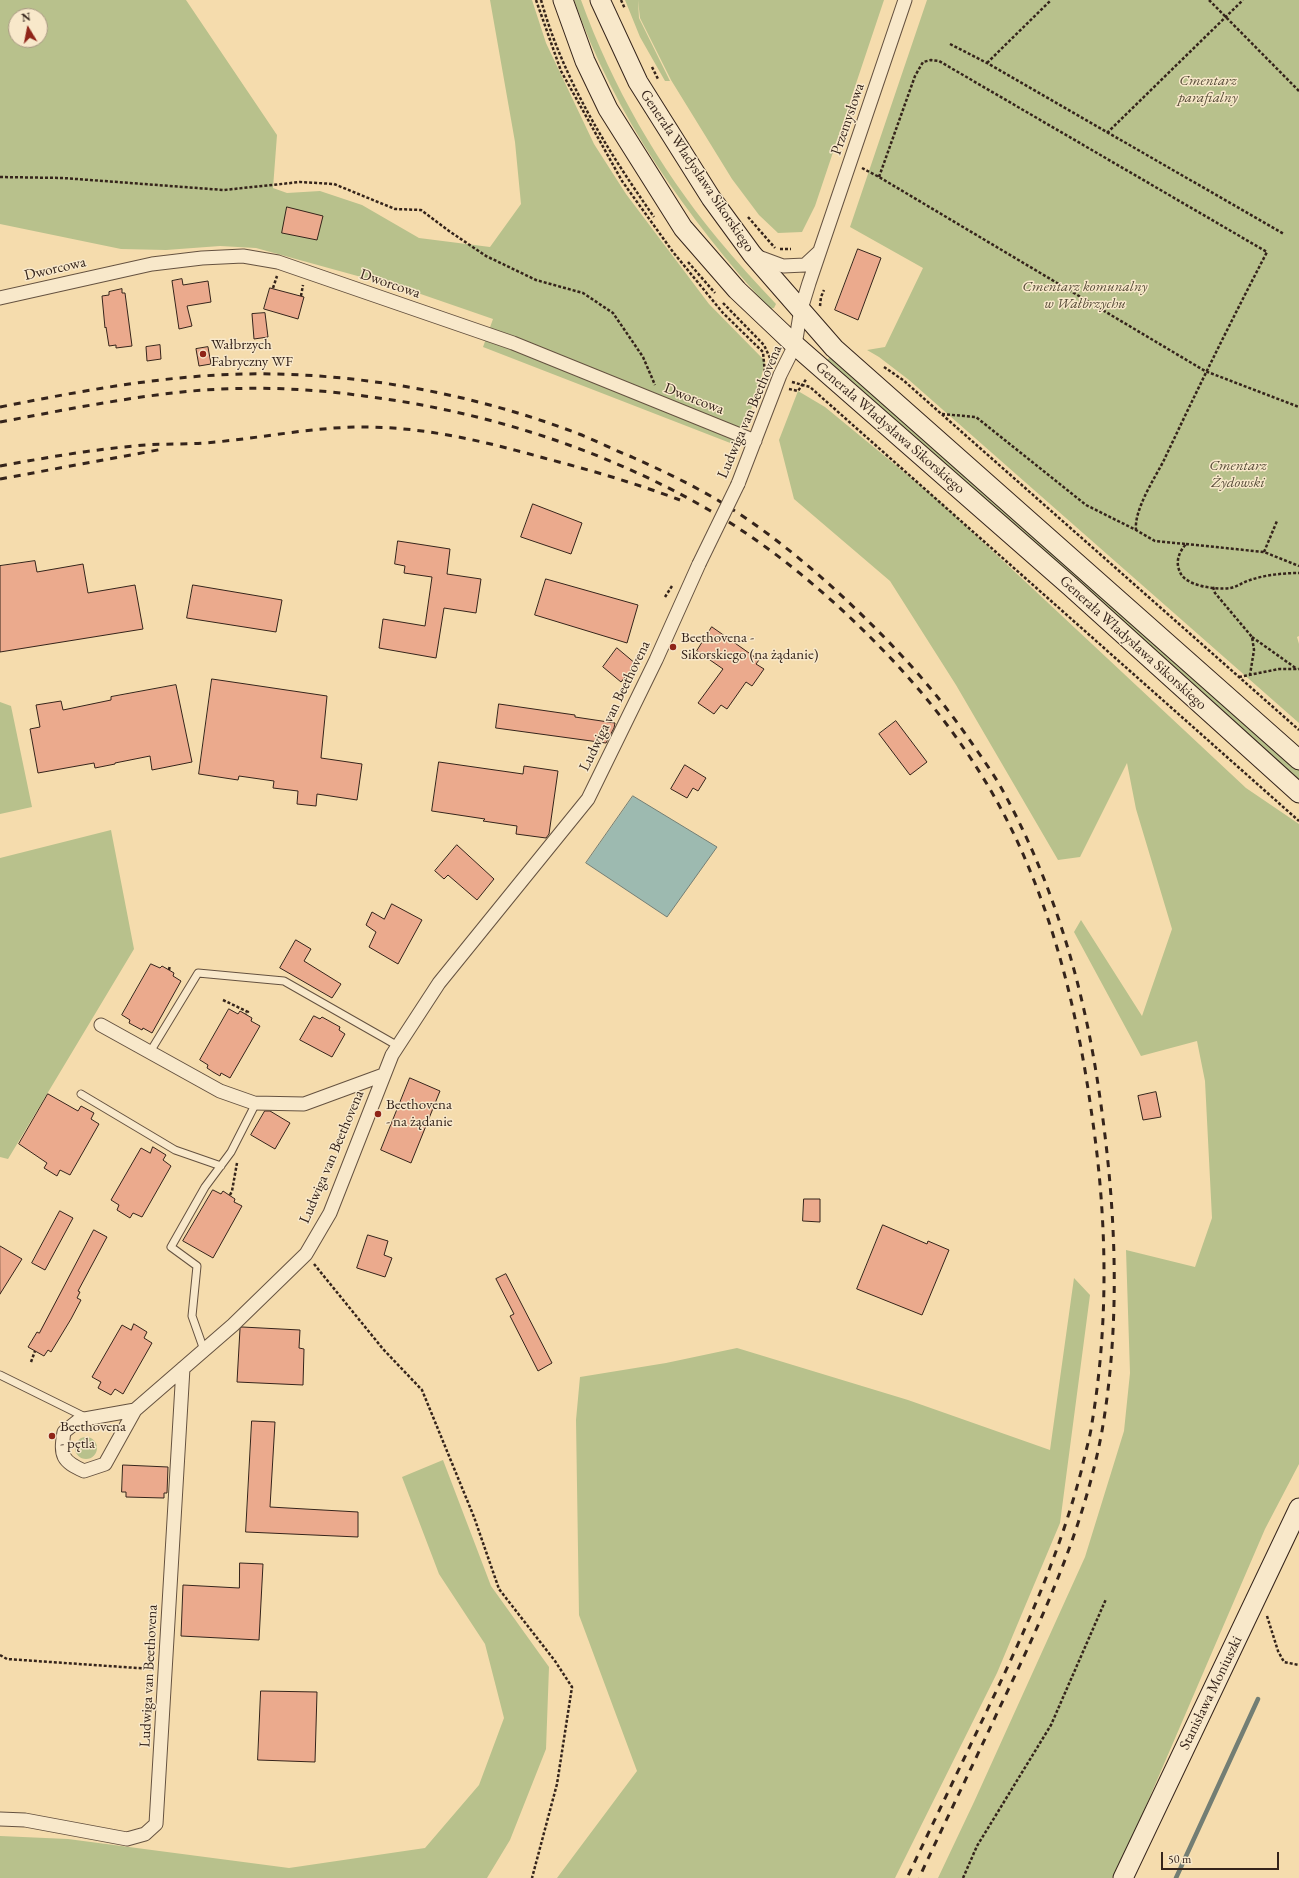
<!DOCTYPE html>
<meta charset="utf-8">
<style>
body{margin:0}
#map{position:relative;width:1299px;height:1878px;overflow:hidden;background:#f5dcad;font-family:"EB Garamond",serif}
canvas{display:block}
.north{position:absolute;left:8px;top:8px;width:40px;height:40px;box-sizing:border-box;background:#f8e8ca;border:1px solid #aa9a84;border-radius:50%;rotate:350deg;font-size:11px;font-weight:700;line-height:16px;text-align:center;color:#35241b}
.north::after{content:'';display:block;margin:auto;width:14px;height:18px;background:#8f2418;clip-path:polygon(50% 0,100% 100%,50% 72%,0 100%)}
.scale{position:absolute;left:1161px;top:1852px;width:118px;height:18px;box-sizing:border-box;border:2px solid #35241b;border-top:0;padding-left:5px;font-size:12px;line-height:14px;white-space:nowrap;color:#35241b;-webkit-text-stroke:3px #f8e8ca;paint-order:stroke}
</style>
<div id="map">
<canvas width="1299" height="1878"></canvas>
<div class="north">N</div>
<div class="scale">50 m</div>
</div>
<script>
const c = document.querySelector('canvas').getContext('2d');
c.lineJoin = 'round';
function fillPath(path, color) { c.fillStyle = color; c.fill(path, 'evenodd'); }
function strokePath(path, color, width, dash) { c.strokeStyle = color; c.lineWidth = width; c.lineCap = dash ? 'butt' : 'round'; c.setLineDash(dash || []); c.stroke(path); }
function write(font, color, halo, rows, align = 'center') {
  c.font = font + ' "EB Garamond",serif'; c.lineWidth = 3; c.setLineDash([]); c.textBaseline = 'middle'; c.strokeStyle = halo; c.fillStyle = color; for (const [text, x, y, turn = 0] of rows) {
    c.save(); c.translate(x, y); c.rotate((+turn || 0) * Math.PI / 180); c.textAlign = isNaN(turn) ? turn : align; if (halo) c.strokeText(text, 0, 0); c.fillText(text, 0, 0); c.restore();
  }
}
const green = new Path2D(`
 M0 0H186L277 135 273 188 287 193 320 191 362 205 419 238 490 247 521 204 515 142 490 0H532L546 43 594 144 626 194 709 304 765 361 759 387 738 446 483 347 493 319 412 291 256 248 220 246 166 250 121 249 0 224ZM16 16H40V40H16Z
 M574 0H581C612 86 659 167 717 238 736 261 756 283 776 304L774 308 770 309C687 218 615 117 574 0Z
 M625 0H638L639 18 670 81H665L640 37Z
 M638 0H884L815 206 802 232 778 233 759 215 732 179 671 80 640 18Z
 M927 0H1299V636L1297 637 1299 644V723L909 380 879 357 867 350 885 347 923 268 850 227Z
 M831 356 1299 770V780L825 362Z
 M798 391 825 407 938 500 1246 788 1299 824V1464L1265 1529 1133 1836 1112 1878H938L974 1802 1085 1557 1124 1431 1130 1373 1126 1250 1195 1267 1212 1218 1205 1081 1197 1041 1141 1056 1074 932 1081 920 1142 1016 1172 929 1136 809 1127 763 1080 857 1058 860 956 685 890 581 794 499 779 440Z
 M0 702 11 706 32 807 0 814Z
 M111 830 134 949 8 1159 0 1157V858Z
 M1074 1278 1090 1295 1060 1523 997 1673 895 1878H557L637 1771 579 1615 576 1420 580 1377 666 1363 737 1348 908 1400 1050 1450Z
 M75 1448a11 11 0 1 1 22 0a11 11 0 1 1-22 0Z
 M443 1460 491 1586 549 1667 546 1749 510 1840 487 1878H0V1836L68 1839 289 1868 425 1848 479 1785 504 1718 485 1644 439 1574 402 1477Z`);
const water = new Path2D(`
 M633 796 717 847 667 917 586 863Z`);
const stream = new Path2D(`
 M1176 1878 1258 1699`);
const building = new Path2D(`
 M287 207 323 216 317 240 282 233Z
 M858 249 881 258 858 320 835 310Z
 M182 279 183 285 208 281 211 302 187 306 192 326 179 329 172 281Z
 M270 288 304 297 298 319 264 309Z
 M122 289V293H125L132 346 116 348V345L109 346 106 327 105 328 102 296 109 295V292Z
 M265 313 268 337 254 339 252 314Z
 M160 345 161 359 147 361 146 347Z
 M208 347 211 364 199 366 196 349Z
 M533 504 582 523 571 554 521 537Z
 M398 541 450 549 447 574 481 579 476 613 444 608 436 658 379 648 383 619 425 626 432 577 404 573 405 566 395 564Z
 M35 561 37 572 83 564 88 593 135 585 143 629 0 652V566Z
 M546 579 638 605 627 643 535 615Z
 M193 585 282 600 276 632 187 618Z
 M712 627 759 660 756 664 764 669 752 686 746 682 727 709 721 705 714 714 698 703 723 669 697 651Z
 M617 648 636 664 621 682 603 667Z
 M212 679 327 696 321 758 362 764 357 800 317 794 316 806 297 804 298 791 273 788 274 781 239 776 238 780 199 774Z
 M176 685 192 762 152 770 150 756 115 763V764L95 768 94 763 38 773 30 729 40 727 36 705 61 701 63 710 111 700V697Z
 M499 704 575 715V717L615 723 614 728 606 743 496 728Z
 M896 721 927 762 910 775 879 734Z
 M439 762 523 774 524 766 558 771 549 834 546 838 516 834 517 826 483 821 485 819 432 811Z
 M685 765 706 778 698 791 693 788 687 798 671 789Z
 M457 845 494 879 477 900 448 875 444 879 435 871Z
 M392 904 422 920 398 964 369 947 376 932 366 925 372 912 384 919Z
 M296 940 311 949 304 961 341 984 332 998 280 968Z
 M151 964 160 968 162 966 169 970 174 973 173 976 181 981 152 1033 143 1028 142 1030 129 1023 130 1020 122 1015Z
 M229 1009 238 1014 240 1011 252 1018 251 1021 260 1026 230 1078 221 1073 220 1076 213 1072 207 1068 208 1065 200 1060Z
 M314 1016 320 1019 322 1017 340 1027 339 1030 345 1034 332 1057 300 1040Z
 M410 1078 440 1091 411 1163 381 1150Z
 M1156 1092 1161 1117 1143 1120 1138 1096Z
 M48 1094 78 1111 81 1106 94 1113 91 1119 99 1124 70 1175 60 1170 57 1176 44 1168 47 1163 19 1144Z
 M265 1111H270L290 1123 275 1149 251 1135Z
 M153 1147 166 1155 163 1160 171 1166 142 1217 133 1213 130 1218 117 1210 119 1205 111 1200 141 1148 150 1153Z
 M213 1190 221 1194 223 1191 235 1199 234 1202 242 1206 213 1258 183 1241Z
 M804 1199H820V1222L803 1221Z
 M60 1211 73 1218 45 1270 32 1263Z
 M883 1225 927 1244 928 1241 949 1250 922 1315 857 1289Z
 M94 1230 107 1237 78 1291 80 1292 77 1298 81 1300 71 1319 51 1352 48 1350 44 1356 28 1347 37 1332 39 1333Z
 M368 1235 388 1241 384 1255 392 1258 385 1277 357 1268Z
 M0 1246 22 1259 0 1294Z
 M506 1274 552 1363 538 1371 510 1316 514 1314 496 1279Z
 M134 1324 147 1332 144 1338 152 1343 123 1394 115 1389 111 1395 98 1388 101 1382 92 1377 122 1325 131 1330Z
 M242 1327 300 1330 299 1348 304 1349 303 1385 237 1382 240 1329Z
 M252 1421 275 1422 270 1507 358 1512V1537L246 1532Z
 M123 1465 168 1467 167 1493H164V1498L126 1497V1492H122Z
 M240 1563 263 1564 259 1640 181 1636 183 1585 239 1588Z
 M261 1691 317 1692 315 1762 258 1760Z`);
const path = new Path2D(`
 M536 0 561 71 622 181 673 252 723 313 763 352 765 374
 M541 0C563 79 607 150 654 217
 M621 0 625 9
 M1209 0 1299 91
 M950 44 987 63 1284 234
 M987 63 1051 0
 M652 67 658 79
 M1107 133 1243 0
 M862 168 879 177 1205 371 1299 407
 M0 177 63 178 224 190 300 182 334 184 395 209 421 210 449 231 486 256 536 280 583 293 613 313 643 357 655 385
 M879 177 915 76 923 62 931 60 939 61 1267 252C1231 321 1197 390 1164 460 1155 478 1134 509 1136 530
 M748 217 775 248
 M780 249H791
 M688 262 715 293
 M273 288 277 276
 M301 296 303 285
 M723 303 764 345 771 360
 M820 306 821 297 824 290
 M884 367 903 380 1299 730
 M792 382 810 387 1299 821
 M789 389 798 391 807 378
 M942 414 976 417 1086 505 1136 530 1155 541 1186 544C1179 552 1175 562 1180 572 1185 586 1216 590 1230 588 1237 587 1243 582 1250 580 1265 575 1283 573 1299 573
 M1186 544 1264 552 1299 566
 M1264 552 1277 521
 M1213 587 1215 593 1252 637 1254 650 1250 675
 M665 597 672 586
 M1252 637 1297 669
 M1239 677 1279 669H1299
 M169 970 170 965
 M223 1000 248 1012 246 1014
 M230 1195 232 1191 237 1163
 M314 1264 383 1349 422 1390 474 1517 499 1589 555 1661 572 1687 557 1784 532 1878
 M31 1362 35 1351
 M1267 1616 1278 1651 1284 1662 1299 1665
 M0 1655 7 1659 152 1669
 M963 1878 977 1846 1051 1725 1106 1599`);
const lane = new Path2D(`
 M150 1052 198 973 284 981 398 1046
 M81 1094 175 1150 221 1166
 M204 1350 192 1316 197 1266 171 1247 205 1187 231 1152 256 1103
 M0 1375 87 1418`);
const street = new Path2D(`
 M756 256 783 266 805 265 819 252
 M0 298 152 264 202 258 243 256 278 262 513 343 755 441
 M738 484 780 375 795 345 801 309 809 283 905 0
 M101 1025 220 1091 254 1103 304 1104 383 1075
 M135 1410 79 1420 64 1432C60 1456 62 1461 84 1471L105 1464 135 1410 233 1325 306 1254 330 1213 392 1055 439 983 588 799 656 660 699 564
 M0 1819 25 1820 127 1839 145 1834 156 1824 183 1368`);
const secondary = new Path2D(`
 M563 0 585 61 608 109 683 228 737 290 795 345 1070 586 1299 793
 M600 0 638 82 711 198 752 254 834 348 1299 760
 M1123 1878 1299 1508`);
const rail = new Path2D(`
 M0 407C91 389 182 372 274 374 377 376 483 397 579 434 597 441 614 450 632 457 663 471 695 486 724 504 782 540 836 588 884 637 921 675 948 708 978 752 987 765 996 778 1003 791 1055 886 1085 991 1100 1098 1116 1208 1121 1321 1102 1431 1084 1529 1041 1622 998 1711 972 1767 945 1822 919 1878
 M0 422C64 410 128 397 192 391 248 386 308 388 364 396 484 411 604 449 709 510 771 546 828 594 878 645 940 708 992 780 1026 861 1061 943 1080 1029 1092 1116 1107 1218 1109 1321 1092 1423 1090 1438 1085 1453 1082 1468 1061 1550 1027 1627 991 1702 963 1761 935 1819 907 1878
 M0 466C44 458 89 450 134 446 157 443 180 445 204 443 259 439 314 426 370 427 429 428 487 442 544 458 590 470 635 483 680 500
 M0 479 163 449`);
const streetBridge = new Path2D(`
 M699 564 738 484`);
const markers = [
 [203,354,4,"#8f2418"],
 [673,647,4,"#8f2418"],
 [378,1114,4,"#8f2418"],
 [52,1436,4,"#8f2418"]
];
const parkNames = [
 ["Cmentarz",1208,81],
 ["parafialny",1208,98],
 ["Cmentarz komunalny",1085,287],
 ["w Wałbrzychu",1085,304],
 ["Cmentarz",1238,466],
 ["Żydowski",1238,483]
];
const streetNames = [
 ["Przemysłowa",848,119,-71],
 ["Generała Władysława Sikorskiego",697,171,56],
 ["Dworcowa",55,269,-13],
 ["Dworcowa",390,284,19],
 ["Dworcowa",694,399,21],
 ["Ludwiga van Beethovena",750,412,-67],
 ["Generała Władysława Sikorskiego",890,428,41],
 ["Generała Władysława Sikorskiego",1133,643,42],
 ["Ludwiga van Beethovena",615,706,-64],
 ["Ludwiga van Beethovena",332,1157,-67],
 ["Ludwiga van Beethovena",149,1676,-87],
 ["Stanisława Moniuszki",1211,1693,-64]
];
const poiNames = [
 ["Wałbrzych",211,345],
 ["Fabryczny WF",211,362],
 ["Beethovena -",681,638],
 ["Sikorskiego (na żądanie)",681,655],
 ["Beethovena",386,1105],
 ["- na żądanie",386,1122],
 ["Beethovena",60,1427],
 ["- pętla",60,1444]
];
fillPath(green, '#b8c18c');
fillPath(water, '#9dbab0');
strokePath(water, '#737e74', 1);
strokePath(stream, '#737e74', 4.5);
fillPath(building, '#ebaa8d');
strokePath(building, '#35241b', 1);
strokePath(lane, '#655240', 9);
strokePath(street, '#655240', 15);
strokePath(secondary, '#35241b', 21);
strokePath(path, '#35241b', 2.5, [3, 2]);
strokePath(lane, '#f8e8ca', 7);
strokePath(street, '#f8e8ca', 13);
strokePath(secondary, '#f8e8ca', 19);
strokePath(rail, '#35241b', 3, [7, 7]);
strokePath(streetBridge, '#655240', 15, []);
strokePath(streetBridge, '#f8e8ca', 13);
for (const [x, y, r, color] of markers) { const dot = new Path2D(); dot.arc(x, y, r, 0, 2 * Math.PI); c.fillStyle = color; c.fill(dot); strokePath(dot, '#f8e8ca', 1.5); }
write('italic 15px', '#564b37', '#f8e8ca', parkNames);
write('15px', '#35241b', '#f8e8ca', streetNames);
write('15px', '#35241b', '#f8e8ca', poiNames, 'left');
</script>
